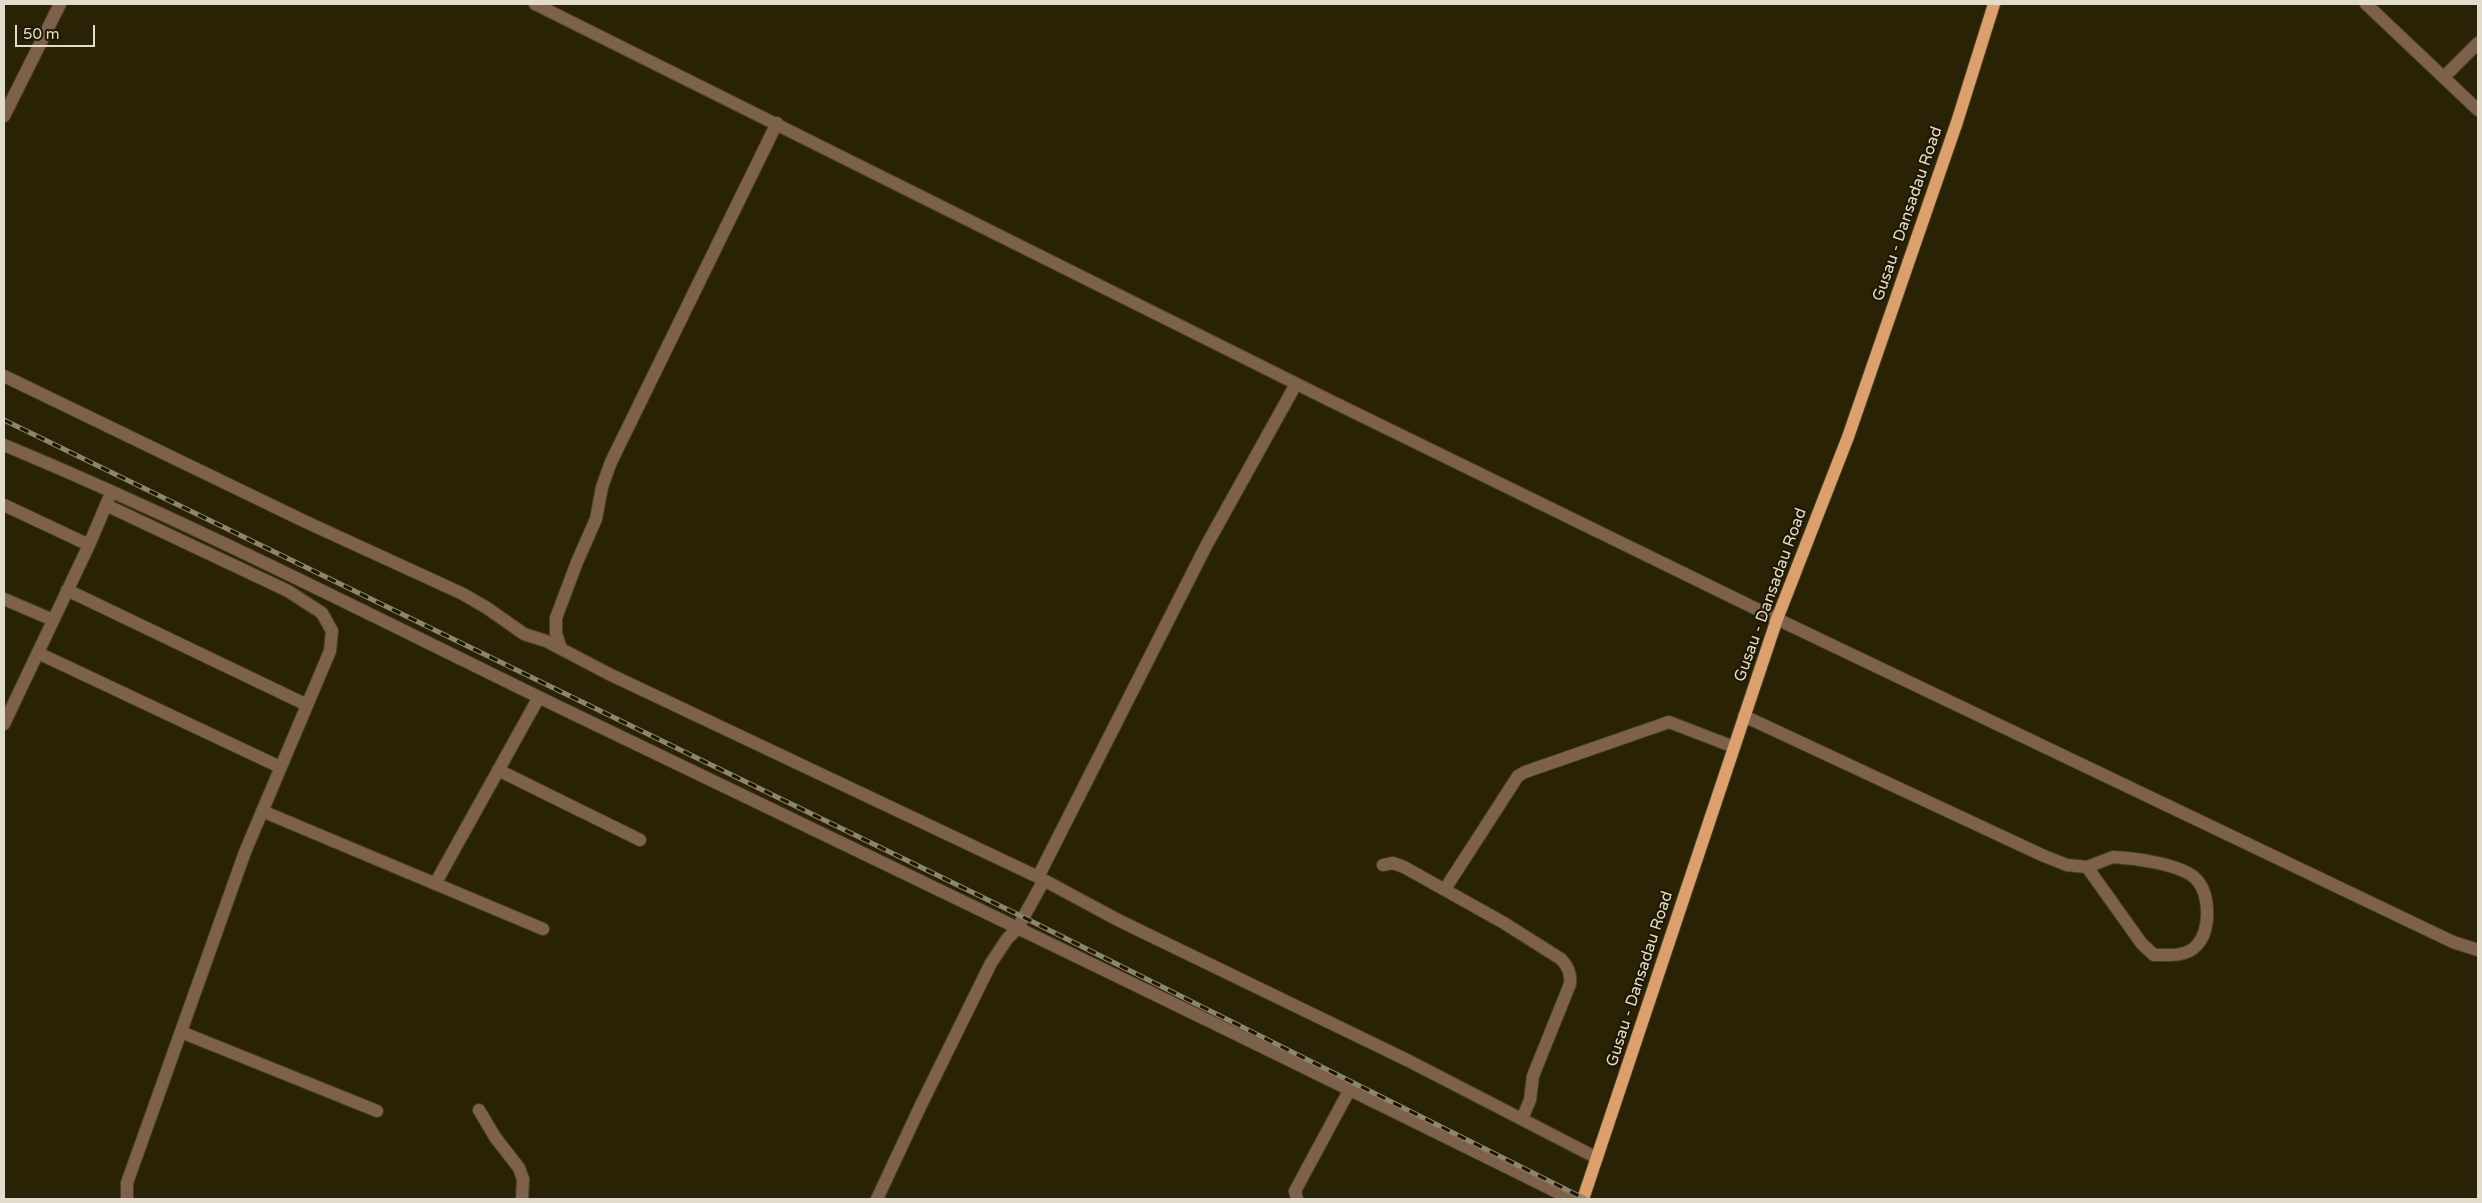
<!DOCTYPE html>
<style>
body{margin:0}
#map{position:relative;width:2482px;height:1203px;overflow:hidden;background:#2a2205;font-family:"Varela Round",sans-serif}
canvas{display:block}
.frame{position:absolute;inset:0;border:5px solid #e1dccc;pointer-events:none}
.scale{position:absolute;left:15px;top:25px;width:80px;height:22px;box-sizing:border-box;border:2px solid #e1dccc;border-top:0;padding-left:6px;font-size:15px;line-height:18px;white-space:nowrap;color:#e1dccc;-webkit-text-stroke:4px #201800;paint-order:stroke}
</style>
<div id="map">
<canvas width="2482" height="1203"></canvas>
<div class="frame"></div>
<div class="scale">50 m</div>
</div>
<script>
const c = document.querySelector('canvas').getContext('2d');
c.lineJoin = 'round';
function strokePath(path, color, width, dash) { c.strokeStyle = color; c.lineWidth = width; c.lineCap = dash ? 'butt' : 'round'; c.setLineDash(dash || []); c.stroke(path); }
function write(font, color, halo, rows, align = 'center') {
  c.font = font + ' "Varela Round",sans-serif'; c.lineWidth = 4.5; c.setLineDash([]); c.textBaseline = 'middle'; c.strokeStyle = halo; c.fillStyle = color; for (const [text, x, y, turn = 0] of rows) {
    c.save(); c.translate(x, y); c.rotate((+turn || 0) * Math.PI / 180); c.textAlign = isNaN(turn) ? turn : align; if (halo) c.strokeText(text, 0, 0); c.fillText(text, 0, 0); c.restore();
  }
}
const minor = new Path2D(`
 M535 4 1335 403 1777 619 2453 942 2478 950
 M2366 4 2478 110
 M2445 76 2478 43
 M4 116 60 4
 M4 376 306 522 463 594 487 608 524 634 546 641 609 674 1038 877 1118 920 1409 1061 1597 1158
 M4 445C192 523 374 617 557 706 896 869 1235 1032 1571 1199
 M4 505 89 545
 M106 505 288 591 322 613 332 631 330 651 245 852 127 1183V1199
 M67 590 307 705
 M4 599 53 620
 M561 649 556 633V618L577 562 596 519 602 487 611 462 777 123
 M38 653 280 767
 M1744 716 2044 856 2067 865 2087 867
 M4 724 89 545 109 498
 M498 770 640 840
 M262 811 543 929
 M2113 857C2133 858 2183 864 2197 880 2210 895 2211 930 2197 945 2187 957 2168 955 2154 955L2142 944 2087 867Z
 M1383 865 1393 863 1404 867 1504 923 1561 959C1568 967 1571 973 1570 984L1533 1076 1530 1100 1522 1119
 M1038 877 1206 546 1296 384
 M435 884 539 697
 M1445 889 1518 776 1525 772 1669 722 1734 747
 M181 1032 377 1111
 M479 1110 495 1137 519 1168 523 1179 522 1199
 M877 1199 920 1107 991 963 1007 939 1017 929 1044 880
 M1297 1199 1295 1191 1350 1089`);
const major = new Path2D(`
 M1583 1199 1777 619 1848 437 1957 122 1994 4`);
const rail = new Path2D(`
 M4 420 1023 917 1585 1199`);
const streetNames = [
 ["Gusau - Dansadau Road",1908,214,-71],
 ["Gusau - Dansadau Road",1771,595,-70],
 ["Gusau - Dansadau Road",1640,979,-72]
];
strokePath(minor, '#474025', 14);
strokePath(major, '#474025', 14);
strokePath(minor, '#7e614a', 12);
strokePath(major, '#dca06d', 12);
strokePath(rail, '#8c856f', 5);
strokePath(rail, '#201800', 3, [9]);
write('16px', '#e1dccc', '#201800', streetNames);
</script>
